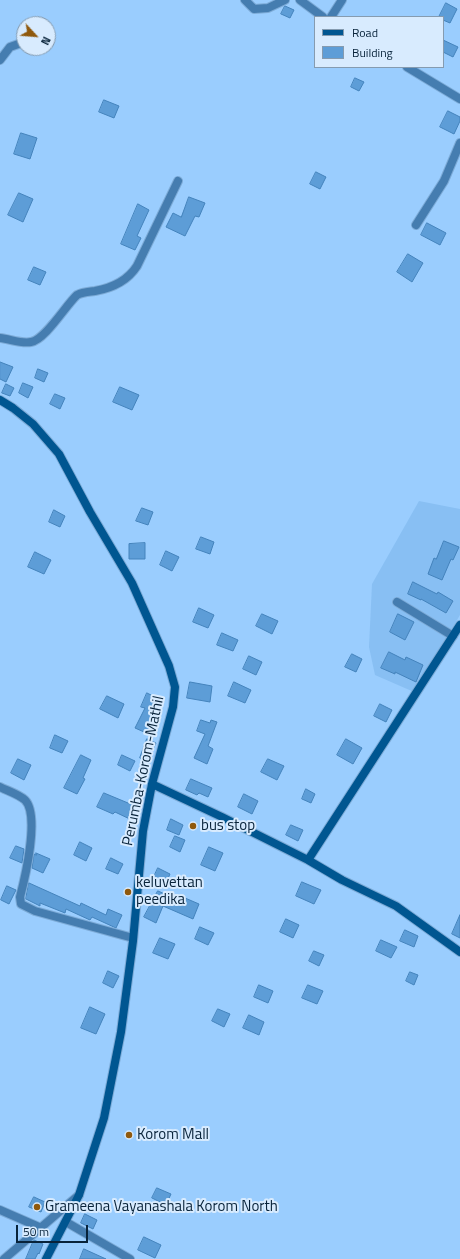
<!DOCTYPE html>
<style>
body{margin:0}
#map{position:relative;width:460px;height:1259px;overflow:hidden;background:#9acdfe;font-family:"Titillium Web",sans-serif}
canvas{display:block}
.legend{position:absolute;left:314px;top:16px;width:130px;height:52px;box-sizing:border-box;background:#d8ebfe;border:1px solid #859bb0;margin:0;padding:5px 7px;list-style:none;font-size:12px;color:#08233a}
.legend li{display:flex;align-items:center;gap:8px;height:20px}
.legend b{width:20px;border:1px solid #859bb0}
.north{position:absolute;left:16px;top:16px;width:40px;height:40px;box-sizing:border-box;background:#d8ebfe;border:1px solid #859bb0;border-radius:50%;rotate:116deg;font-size:11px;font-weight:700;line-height:16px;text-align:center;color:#08233a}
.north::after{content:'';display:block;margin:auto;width:14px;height:18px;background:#8f590d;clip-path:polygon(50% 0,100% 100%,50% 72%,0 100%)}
.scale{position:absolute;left:16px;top:1225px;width:72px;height:18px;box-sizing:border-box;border:2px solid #08233a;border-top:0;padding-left:5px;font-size:12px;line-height:14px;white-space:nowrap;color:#08233a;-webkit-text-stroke:3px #d8ebfe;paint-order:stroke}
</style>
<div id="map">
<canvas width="460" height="1259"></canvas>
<ul class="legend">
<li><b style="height:5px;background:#005691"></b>Road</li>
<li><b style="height:11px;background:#5d9dd7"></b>Building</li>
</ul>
<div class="north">N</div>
<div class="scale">50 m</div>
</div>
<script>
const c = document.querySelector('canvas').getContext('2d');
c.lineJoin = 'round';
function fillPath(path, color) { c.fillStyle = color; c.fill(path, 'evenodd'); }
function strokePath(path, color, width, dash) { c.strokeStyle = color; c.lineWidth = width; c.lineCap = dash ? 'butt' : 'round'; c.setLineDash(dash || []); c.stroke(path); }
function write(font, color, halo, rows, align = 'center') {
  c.font = font + ' "Titillium Web",sans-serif'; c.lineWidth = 4; c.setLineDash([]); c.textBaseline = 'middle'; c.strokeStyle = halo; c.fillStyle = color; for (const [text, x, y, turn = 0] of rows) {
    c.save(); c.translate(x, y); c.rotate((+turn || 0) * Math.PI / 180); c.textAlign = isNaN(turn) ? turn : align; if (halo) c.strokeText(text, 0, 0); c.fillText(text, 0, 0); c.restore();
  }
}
const built = new Path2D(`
 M419 501 460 509V615L414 692 375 675 369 647 372 584Z`);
const building = new Path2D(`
 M446 3 457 9 450 23 443 20V17H439Z
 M285 6 294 10 290 18 281 14Z
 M443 40 458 47 453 57 443 52Z
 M355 78 364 82 359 91 351 87Z
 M104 100 119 106 114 118 99 112Z
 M448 111 460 117V121L454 134 440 127Z
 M21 133 37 138 30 159 14 154Z
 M316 172 326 177 320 189 310 184Z
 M19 193 33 199 23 222 8 215Z
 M189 197 205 203 199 217 195 216 185 236 166 227 173 213 181 217Z
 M138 204 149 210 137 236 141 238 135 250 121 244Z
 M427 223 446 233 440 245 421 235Z
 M408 254 423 263 412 282 397 272Z
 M34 267 46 272 40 285 28 280Z
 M0 362 13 367 6 382 0 379Z
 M38 369 48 373 44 382 35 378Z
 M23 383 33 387 28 398 19 393Z
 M6 384 14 388 10 396 2 393Z
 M120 387 139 395 132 410 113 402Z
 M55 394 65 398 60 409 50 404Z
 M142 508 153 512 148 525 136 521Z
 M54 510 65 516 60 527 49 522Z
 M201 537 214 542 210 554 196 549Z
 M444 541 459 547 453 560 451 559 442 580 428 574 434 558 436 559Z
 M145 543V559H129V544Z
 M166 551 179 557 172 571 160 565Z
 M35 552 51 560 44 574 28 567Z
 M413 582 437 594 438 592 453 601 446 613 421 599V600L408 594Z
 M199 608 214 615 208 628 193 622Z
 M262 614 278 621 272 634 256 626Z
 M398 614 414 622 405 640 390 632Z
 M222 633 238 640 233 651 217 645Z
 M389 652 405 660 406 657 423 665 416 682 395 672V674L381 668Z
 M352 654 362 659 356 672 345 667Z
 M249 656 262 662 256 675 243 669Z
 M190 682 212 686 210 702 187 698Z
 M234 682 251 690 245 703 228 696Z
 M147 693 159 699 150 719 157 723 151 735 135 728 145 708 141 707Z
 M107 696 124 704 118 718 100 709Z
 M380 704 392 710 386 722 374 716Z
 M201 720 210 723 211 720 217 722 208 746 213 749 207 764 194 758 205 734 197 731Z
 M55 735 68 741 62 753 50 748Z
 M147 739 156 743 147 761 140 758Z
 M346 739 362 748 353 764 337 755Z
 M81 755 91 760 83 778 85 779 77 794 64 788Z
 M122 755 135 761 130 771 118 765Z
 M18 759 31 765 24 780 11 773Z
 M268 759 284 766 277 780 261 772Z
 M191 779 212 788 208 797 199 793 197 795 186 790Z
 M306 789 315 794 311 803 302 799Z
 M104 793 140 808 134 821 115 812 113 814 97 807Z
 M244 794 258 801 252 814 238 807Z
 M171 819 183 825 179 835 167 830Z
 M291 825 303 830 298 841 286 835Z
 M175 836 185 840 180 852 170 847Z
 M80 842 92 848 86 861 74 855Z
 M16 846 24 849 22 863 10 858Z
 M209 847 223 853 215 871 201 865Z
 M36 853 50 859 43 873 32 868 34 854 36 855Z
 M111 858 123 864 118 874 106 869Z
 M158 868 170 874 165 885 153 879Z
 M302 882 321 890 314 904 296 896Z
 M29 883 80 906 81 903 106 915 108 909 122 915 116 928 92 917 90 920 66 909 65 913 40 903V906L26 899Z
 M7 886 16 890 9 904 1 900Z
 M158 891 183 902 185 898 199 904 193 919 163 906 156 923 144 917Z
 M460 915V938L452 934Z
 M286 919 299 925 293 938 280 932Z
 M200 927 214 933 208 945 195 939Z
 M405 930 418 936 414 947 400 941Z
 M160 938 175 944 168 959 153 953Z
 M381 940 397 947 391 958 376 951Z
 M314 951 324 955 319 966 309 961Z
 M108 971 119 976 113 988 103 983Z
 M410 972 418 975 414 985 406 981Z
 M259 985 273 991 268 1003 254 997Z
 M308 985 323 991 317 1004 302 998Z
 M90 1007 105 1014 96 1034 81 1028Z
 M218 1009 230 1014 224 1027 212 1021Z
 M249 1015 264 1022 259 1035 243 1028Z
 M157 1188 171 1194 166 1205 152 1198Z
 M34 1197 45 1202 41 1212 29 1207Z
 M85 1214 97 1220 93 1229 81 1223Z
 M144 1237 161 1245 155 1258 138 1250Z
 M34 1240 43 1244 39 1254 38 1253 35 1259H26Z
 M84 1249 106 1259H80Z`);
const street = new Path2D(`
 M245 0 254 9 268 8 285 0
 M300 0 323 17
 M331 17 342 0
 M0 60 10 47 24 42
 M407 67 460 99
 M416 225 444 181 460 143
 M0 338C10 339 21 344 31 342 45 340 66 305 77 295 83 292 88 292 95 291 112 288 128 280 137 266L178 181
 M397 602 453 636
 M0 787C8 791 18 794 25 800 40 815 25 878 20 897L21 904 35 911 133 938
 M0 1210 39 1227
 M66 1222 130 1259
 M4 1259 79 1195`);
const secondary = new Path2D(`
 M0 400 13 408 33 424 59 454 90 512 132 583 169 666 175 687 173 707 152 784 143 831 133 941 121 1032 104 1118 79 1195 46 1259
 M152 784 222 817 308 860 342 880 396 906 460 952
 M308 860 460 625`);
const markers = [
 [193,826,4,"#8f590d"],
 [128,892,4,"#8f590d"],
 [129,1135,4,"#8f590d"],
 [37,1207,4,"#8f590d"]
];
const streetNames = [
 ["Perumba-Korom-Mathil",144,771,-78]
];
const poiNames = [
 ["bus stop",201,826],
 ["keluvettan",136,883],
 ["peedika",136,900],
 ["Korom Mall",137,1135],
 ["Grameena Vayanashala Korom North",45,1207]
];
fillPath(built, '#88bff3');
fillPath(building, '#5d9dd7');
strokePath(building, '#4483bc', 1);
strokePath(street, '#7dabd7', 10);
strokePath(secondary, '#7dabd7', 10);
strokePath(street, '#457db0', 8);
strokePath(secondary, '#005691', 8);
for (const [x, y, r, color] of markers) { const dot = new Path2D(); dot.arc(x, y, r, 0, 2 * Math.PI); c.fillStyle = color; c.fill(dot); strokePath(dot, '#d8ebfe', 1.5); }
write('15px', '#08233a', '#d8ebfe', streetNames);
write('15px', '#08233a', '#d8ebfe', poiNames, 'left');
</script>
